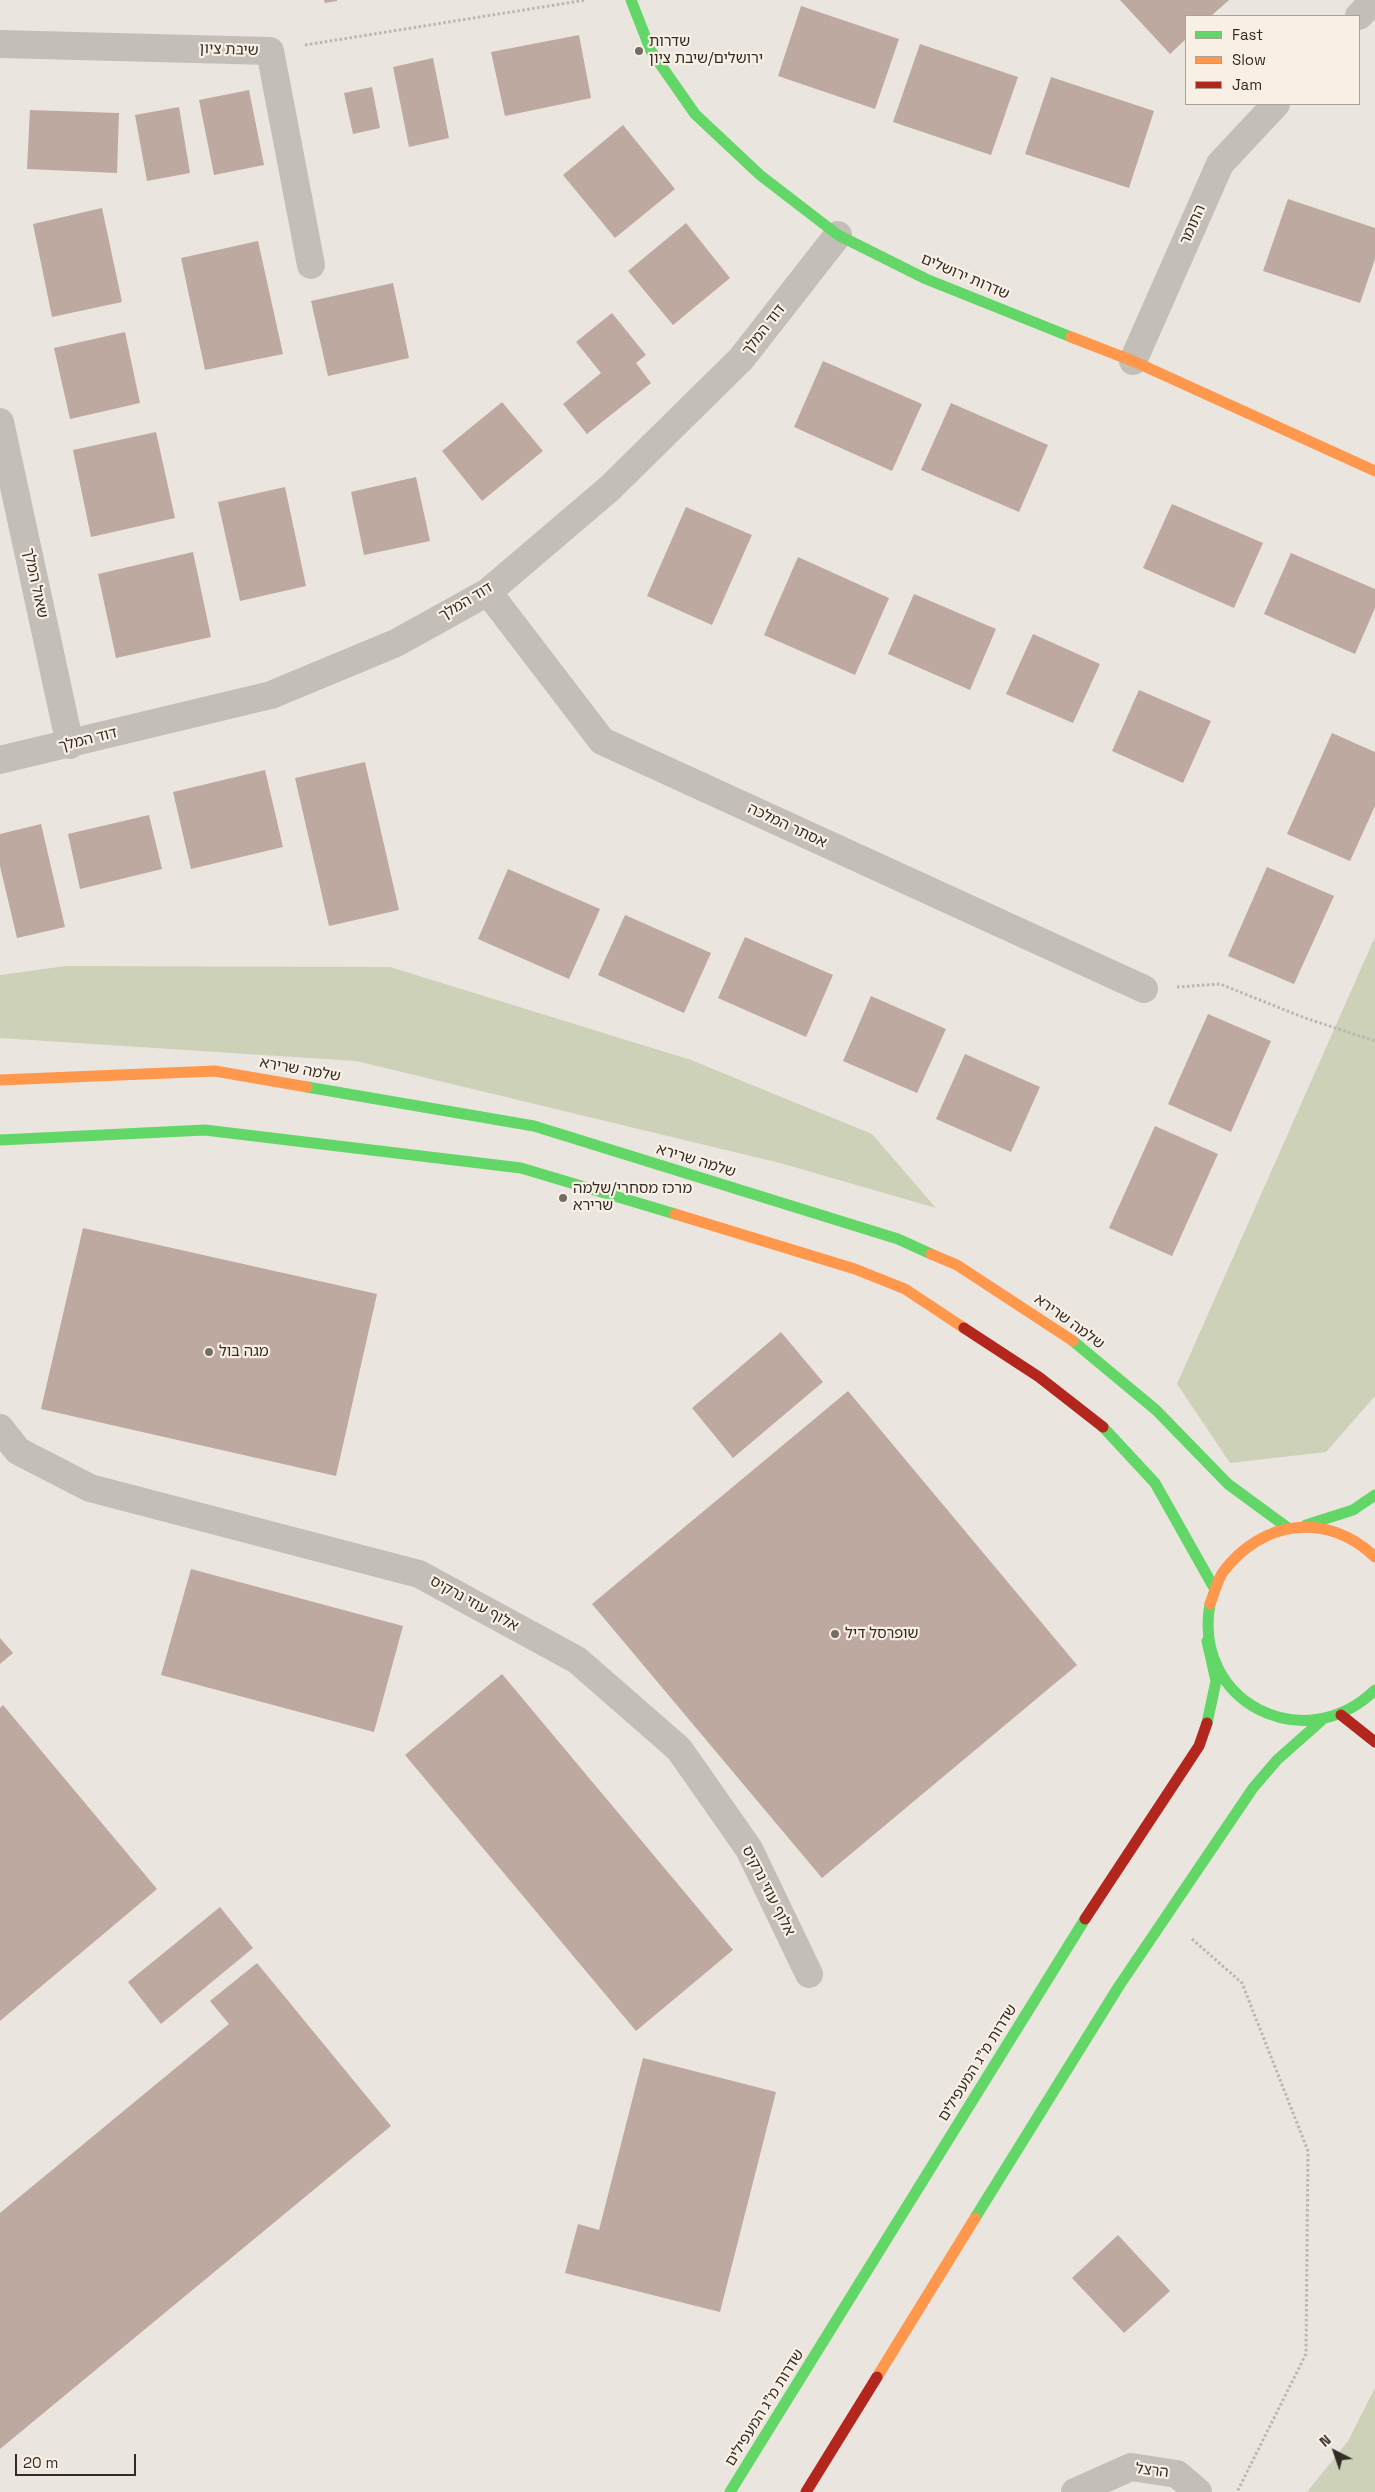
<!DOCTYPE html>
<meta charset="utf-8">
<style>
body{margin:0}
#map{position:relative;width:1375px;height:2492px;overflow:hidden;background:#ebe5df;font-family:"Space Grotesk",sans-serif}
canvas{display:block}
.legend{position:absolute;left:1185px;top:15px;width:175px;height:90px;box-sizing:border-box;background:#f9f0e5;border:1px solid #aaa199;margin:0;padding:6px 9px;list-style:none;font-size:15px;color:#342b26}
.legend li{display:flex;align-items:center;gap:10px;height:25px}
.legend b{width:25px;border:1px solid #aaa199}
.north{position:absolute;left:1310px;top:2427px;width:50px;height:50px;-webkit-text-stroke:4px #f9f0e5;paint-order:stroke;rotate:319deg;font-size:14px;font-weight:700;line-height:20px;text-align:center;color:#342b26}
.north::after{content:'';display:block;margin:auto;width:18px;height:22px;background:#342b26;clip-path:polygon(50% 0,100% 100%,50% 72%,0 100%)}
.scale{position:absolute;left:15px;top:2454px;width:121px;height:22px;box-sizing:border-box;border:2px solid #342b26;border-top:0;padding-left:6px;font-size:15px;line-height:18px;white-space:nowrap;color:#342b26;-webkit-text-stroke:4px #f9f0e5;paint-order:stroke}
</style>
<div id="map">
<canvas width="1375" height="2492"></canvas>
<ul class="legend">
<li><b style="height:6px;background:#63d668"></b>Fast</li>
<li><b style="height:6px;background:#ff974d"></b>Slow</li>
<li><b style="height:6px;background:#b3261e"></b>Jam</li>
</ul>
<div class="north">N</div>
<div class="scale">20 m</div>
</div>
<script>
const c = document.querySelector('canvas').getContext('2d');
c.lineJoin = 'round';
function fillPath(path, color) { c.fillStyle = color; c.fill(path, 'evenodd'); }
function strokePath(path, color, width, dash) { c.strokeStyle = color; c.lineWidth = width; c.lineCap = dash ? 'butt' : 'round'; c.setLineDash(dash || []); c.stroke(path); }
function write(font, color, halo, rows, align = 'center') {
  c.font = font + ' "Space Grotesk","Noto Sans Hebrew",sans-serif'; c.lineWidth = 4.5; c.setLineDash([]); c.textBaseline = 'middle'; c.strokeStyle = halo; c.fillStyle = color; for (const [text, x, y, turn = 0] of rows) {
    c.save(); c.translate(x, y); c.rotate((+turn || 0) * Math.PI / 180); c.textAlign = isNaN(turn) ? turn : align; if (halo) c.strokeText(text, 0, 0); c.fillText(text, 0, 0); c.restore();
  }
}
const green = new Path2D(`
 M1375 937V1396L1326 1452 1230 1463 1177 1384Z
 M66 966 390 967 691 1060 872 1134 936 1208 780 1163 356 1061 0 1038V975Z
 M1375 2388V2492H1307L1348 2441Z`);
const building = new Path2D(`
 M324 0H337V1L325 3Z
 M1120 0H1229L1211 16H1186V39L1170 54Z
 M801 6 899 39 875 109 778 76Z
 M579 35 591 98 505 116 491 52Z
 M920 44 1018 77 991 155 893 122Z
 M433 58 449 138 409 147 393 67Z
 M1051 77 1154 111 1129 188 1025 154Z
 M372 87 380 128 353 134 344 93Z
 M249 90 264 165 214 175 199 100Z
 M179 107 190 173 147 181 135 115Z
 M30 110 119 113 117 173 27 169Z
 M623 125 675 189 615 238 563 175Z
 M1288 199 1375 228V259L1360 303 1263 271Z
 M102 208 122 302 52 317 33 224Z
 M686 223 730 278 673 325 628 271Z
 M258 241 283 354 205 370 181 258Z
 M393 283 409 358 328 376 311 301Z
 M612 313 646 355 636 363 651 383 587 434 563 404 601 373 576 342Z
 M125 332 140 403 70 419 54 348Z
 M823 361 922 404 892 471 794 427Z
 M502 402 543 451 482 501 442 451Z
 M951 403 1048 445 1019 512 921 470Z
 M156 432 175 518 91 537 73 450Z
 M416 477 430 541 364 555 351 492Z
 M285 487 306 586 240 601 218 502Z
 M1172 504 1263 543 1234 608 1143 568Z
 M686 507 752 535 712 625 647 596Z
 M193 552 211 637 116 658 98 574Z
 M1291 553 1375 589V608L1355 654 1264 614Z
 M798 557 889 598 855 675 764 635Z
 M914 594 996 629 970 690 888 654Z
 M1033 634 1100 664 1073 723 1006 694Z
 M1139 690 1211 721 1183 783 1112 751Z
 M1332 733 1375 752V806L1350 861 1287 834Z
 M365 762 399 910 329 926 295 778Z
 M265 770 283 847 191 869 173 792Z
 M149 815 162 869 80 889 68 834Z
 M41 824 65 927 17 938 0 866V834Z
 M1267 867 1334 896 1294 984 1228 956Z
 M508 869 600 909 569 979 478 939Z
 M625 915 711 953 684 1013 598 975Z
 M745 937 833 975 806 1037 718 998Z
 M871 996 946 1029 917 1093 843 1061Z
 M1208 1014 1271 1041 1231 1132 1168 1104Z
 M965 1054 1040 1087 1011 1152 936 1119Z
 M1155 1126 1218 1154 1172 1256 1109 1228Z
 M83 1228 377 1294 336 1476 41 1409Z
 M781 1332 823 1382 733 1458 692 1408Z
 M848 1391 1077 1665 822 1878 592 1604Z
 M191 1569 403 1626 374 1732 161 1675Z
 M0 1638 13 1653 0 1664Z
 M502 1674 733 1950 636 2031 405 1755Z
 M3 1705 157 1889 0 2021V1708Z
 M220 1907 253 1948 161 2024 128 1982Z
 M257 1963 391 2126 0 2449V2213L229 2024 210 2001Z
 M643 2058 776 2092 720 2312 565 2273 578 2224 599 2230Z
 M1118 2235 1170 2291 1124 2333 1072 2278Z`);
const path = new Path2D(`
 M305 45 586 0
 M1177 987 1220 984 1305 1018 1375 1041
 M1192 1939 1242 1983 1308 2151 1306 2354 1237 2492`);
const street = new Path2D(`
 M1359 16 1374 0
 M0 44 270 51 311 265
 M1133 361 1220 164 1276 104
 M0 422 70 745
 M488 592 602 741 1144 989
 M0 760 271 695 396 643 488 592 610 488 741 359 838 235
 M0 1428 18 1451 90 1488 419 1574 577 1660 679 1749 749 1849 809 1974
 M1075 2492 1131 2467 1177 2474 1198 2492`);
const fast = new Path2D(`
 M631 0 651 51 695 114 760 175 838 235 926 279 1071 337
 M307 1087 534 1126 898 1239 931 1254
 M0 1140 205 1130 521 1168 675 1214
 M1073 1341 1156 1410 1228 1484 1288 1528
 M1103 1427 1155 1483 1213 1586
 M1306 1525 1353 1510 1375 1495
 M1210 1604C1192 1702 1304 1759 1375 1690
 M1207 1641 1216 1681 1207 1723
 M975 2218 1119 1986 1253 1788 1277 1760 1321 1721
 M730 2492 1085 1919`);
const slow = new Path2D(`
 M1071 337 1133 361 1375 471
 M0 1080 215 1071 307 1087
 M675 1214 855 1269 905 1289 964 1328
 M931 1254 957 1265 1073 1341
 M1210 1604C1214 1594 1217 1581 1223 1572 1262 1520 1327 1511 1375 1557
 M877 2377 975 2218`);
const jam = new Path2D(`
 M964 1328 1039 1377 1103 1427
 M1341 1715 1375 1742
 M1085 1919 1199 1746 1207 1723
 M806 2492 877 2377`);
const markers = [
 [639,51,5,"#746c67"],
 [563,1198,5,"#746c67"],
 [209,1352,5,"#746c67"],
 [835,1634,5,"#746c67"]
];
const poiNames = [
 ["שדרות",649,42],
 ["ירושלים/שיבת ציון",649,59],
 ["מרכז מסחרי/שלמה",573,1189],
 ["שרירא",573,1206],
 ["מגה בול",219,1352],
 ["שופרסל דיל",845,1634]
];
const streetNames = [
 ["שיבת ציון",229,50,2],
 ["התומר",1193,225,-66],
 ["שדרות ירושלים",965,277,23],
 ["דוד המלך",764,330,-52],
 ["שאול המלך",35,583,78],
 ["דוד המלך",466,602,-31],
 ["דוד המלך",88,740,-14],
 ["אסתר המלכה",787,826,25],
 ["שלמה שרירא",300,1070,10],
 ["שלמה שרירא",696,1161,17],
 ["שלמה שרירא",1069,1322,36],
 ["אלוף עוזי נרקיס",474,1604,29],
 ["אלוף עוזי נרקיס",768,1891,63],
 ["שדרות מ\"ג המעפילים",978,2063,-58],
 ["שדרות מ\"ג המעפילים",765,2408,-58],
 ["הרצל",1152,2471,7]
];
fillPath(green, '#ccd1b8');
fillPath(building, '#bea9a0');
strokePath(path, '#bdb6b0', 3, [2.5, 2.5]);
strokePath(street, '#c4beb8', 28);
strokePath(fast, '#63d668', 11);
strokePath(slow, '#ff974d', 11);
strokePath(jam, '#b3261e', 11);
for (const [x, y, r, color] of markers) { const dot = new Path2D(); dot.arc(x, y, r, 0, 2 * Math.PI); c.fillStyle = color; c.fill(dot); strokePath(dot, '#f9f0e5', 2); }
write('15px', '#342b26', '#f9f0e5', poiNames, 'left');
write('15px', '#342b26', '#f9f0e5', streetNames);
</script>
